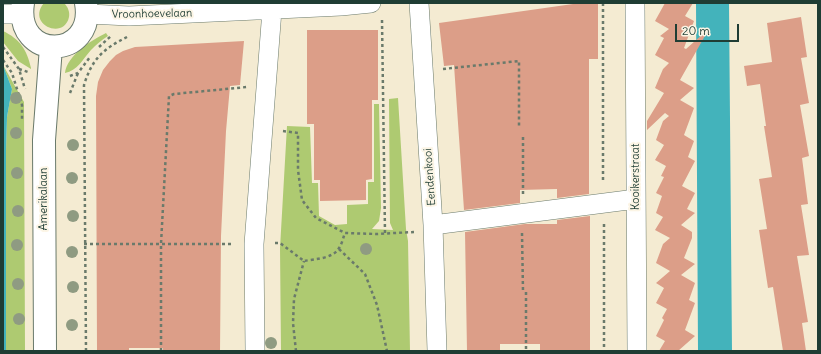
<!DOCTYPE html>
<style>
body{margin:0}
#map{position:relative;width:821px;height:354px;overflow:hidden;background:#f4ebd2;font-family:Delius,sans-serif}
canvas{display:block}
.frame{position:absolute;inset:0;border:4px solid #1f3d34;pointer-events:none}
.scale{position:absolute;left:675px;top:24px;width:64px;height:18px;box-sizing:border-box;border:2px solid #1f3d34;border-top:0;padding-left:5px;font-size:12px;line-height:14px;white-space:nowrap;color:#1f3d34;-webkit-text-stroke:3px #fcf5e5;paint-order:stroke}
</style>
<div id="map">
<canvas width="821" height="354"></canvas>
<div class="frame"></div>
<div class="scale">20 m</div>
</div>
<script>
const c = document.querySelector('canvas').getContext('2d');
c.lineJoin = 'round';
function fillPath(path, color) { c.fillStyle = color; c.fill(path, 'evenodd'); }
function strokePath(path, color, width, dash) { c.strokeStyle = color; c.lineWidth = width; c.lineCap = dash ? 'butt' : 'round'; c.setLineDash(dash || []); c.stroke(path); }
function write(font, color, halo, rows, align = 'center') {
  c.font = font + ' Delius,sans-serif'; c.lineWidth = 4; c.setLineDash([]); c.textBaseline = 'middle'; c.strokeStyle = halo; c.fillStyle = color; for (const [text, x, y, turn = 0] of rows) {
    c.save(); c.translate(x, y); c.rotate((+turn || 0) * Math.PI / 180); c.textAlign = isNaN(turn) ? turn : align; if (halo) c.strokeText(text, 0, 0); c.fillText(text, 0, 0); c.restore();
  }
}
const green = new Path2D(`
 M44 3H64C68 7 70 12 69 17 64 41 26 24 44 3Z
 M3 31C20 39 27 50 31 68V69L18 61 3 42Z
 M106 33 108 36C101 40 96 45 91 50 83 59 77 71 65 73 67 55 92 40 106 33Z
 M3 65 24 102 25 351H6V151L7 117 12 89Z
 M398 98 406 229 408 241 410 351H281L280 248 287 126 310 127 312 183H318L319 216 335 225 347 224V205L368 204V182H374V104H379L381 208 379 221 372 229 393 230 390 223 389 99Z`);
const water = new Path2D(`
 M696 3H729L732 351H698Z
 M3 65 12 89 7 117 6 151V351H3Z`);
const building = new Path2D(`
 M580 3H598V59H589V194L557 198V189L520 190V203L464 210 454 65 444 66 439 23Z
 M665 3H693L685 16 694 21 684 48 686 49 704 33 706 34 680 80 694 88 680 100 694 108 684 135 694 141 688 157 695 161 682 186 695 193 687 209 695 213 681 225 692 232V238L684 258 695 264 681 275 695 283 689 300 695 303 685 330 695 336 678 351H659L665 341 656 336 664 320 662 318 667 309 656 303 664 288 656 283 670 271 656 263 663 244 670 238 655 230 663 217 656 213 662 196 656 193 664 177 661 176 666 166 655 160 664 145 656 140 663 121 669 116 665 113 647 130V121L664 93 655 88 663 69 669 63 655 55 664 38 660 36 669 29 655 21Z
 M801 17 807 57 801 58 809 103 800 105 809 156 802 158 808 204 801 205 809 255 797 256 808 322 802 323 806 351H783L773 287 768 288 759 230 767 229 759 179 772 177 764 126H766L760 84 747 86 744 66 772 62 767 23Z
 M307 30H378V100H372V179L366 180V200L320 201V180H314V124H307Z
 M244 41 240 85 230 86 226 131 221 236 220 351H163V348H129V351H97L96 96 98 82 103 70 110 61 116 55 123 51 135 47Z
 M590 216V351H540V344H500V351H467L465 232 525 224H557V220Z`);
const path = new Path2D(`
 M603 3V183
 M382 20 385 233
 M3 47 19 69 25 89
 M99 47 111 36
 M3 60 12 73 22 105V119
 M19 69 28 72
 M443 69 519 61V126
 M70 76 78 73 90 57
 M70 93 78 73
 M283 131 298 133V170L302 200 316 218 345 233 376 234 414 232
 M523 194V135
 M604 224V351
 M522 233 523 291
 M275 243H280L304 261C314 259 333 259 339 248 342 244 343 238 345 233
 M84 244H234
 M339 249 365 274 377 305 387 351
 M526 292V351
 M86 351 84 85C92 59 103 49 127 37
 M161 351V244L169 96 174 94 247 87
 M296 351 293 323 294 299 304 261`);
const minor = new Path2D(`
 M419 3 433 225 437 351
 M635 3 637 351
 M3 14H21
 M88 14 129 16 341 6 371 3
 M433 225 636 199
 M255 351 254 244 272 10`);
const tertiary = new Path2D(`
 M23 3C14 62 96 60 86 3
 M45 351 44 140 51 47`);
const trees = [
 [16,98],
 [16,133],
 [73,145],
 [17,173],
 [72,178],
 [18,211],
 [73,216],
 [17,245],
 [366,249],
 [72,252],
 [18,284],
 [73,287],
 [19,319],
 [72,325],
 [271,343]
];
const streetNames = [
 ["Vroonhoevelaan",152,14,-1],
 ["Eendenkooi",430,177,-94],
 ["Kooikerstraat",636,177,-90],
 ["Amerikalaan",44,199,-90]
];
fillPath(green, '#aeca71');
fillPath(water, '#43b3bb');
fillPath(building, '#dc9e88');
strokePath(minor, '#6a7a6b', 20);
strokePath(tertiary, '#6a7a6b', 24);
strokePath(path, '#6a7a6b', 2.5, [3, 3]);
strokePath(minor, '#fff', 19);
strokePath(tertiary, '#fff', 22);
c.fillStyle = '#8f9b82';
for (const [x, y] of trees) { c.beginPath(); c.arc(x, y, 6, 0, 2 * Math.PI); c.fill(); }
write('11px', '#1f3d34', '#fcf5e5', streetNames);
</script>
